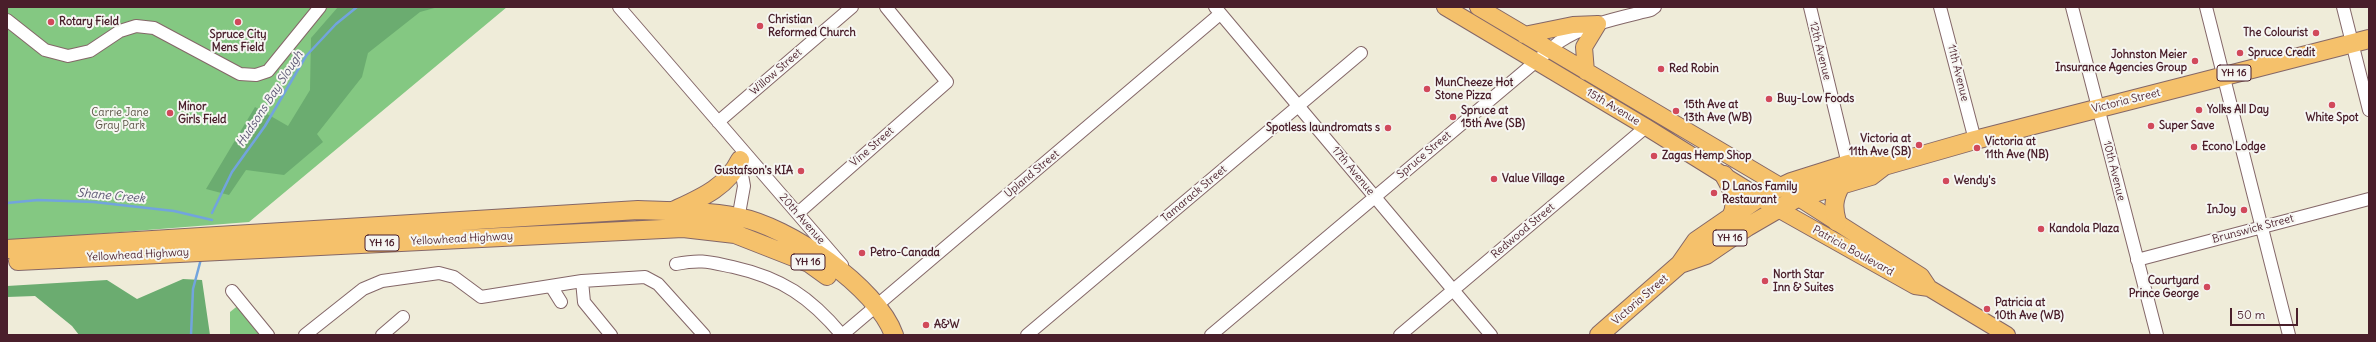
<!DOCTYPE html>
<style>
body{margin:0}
#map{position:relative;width:2376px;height:342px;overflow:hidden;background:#efecd9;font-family:Delius,sans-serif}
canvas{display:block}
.frame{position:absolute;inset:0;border:8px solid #4a1f2b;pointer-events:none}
.scale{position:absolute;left:2230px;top:308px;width:68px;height:18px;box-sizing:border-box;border:2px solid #4a1f2b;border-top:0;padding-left:5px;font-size:12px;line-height:14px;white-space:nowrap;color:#4a1f2b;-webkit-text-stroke:3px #f6f6f2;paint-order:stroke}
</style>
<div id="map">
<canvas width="2376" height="342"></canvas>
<div class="frame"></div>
<div class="scale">50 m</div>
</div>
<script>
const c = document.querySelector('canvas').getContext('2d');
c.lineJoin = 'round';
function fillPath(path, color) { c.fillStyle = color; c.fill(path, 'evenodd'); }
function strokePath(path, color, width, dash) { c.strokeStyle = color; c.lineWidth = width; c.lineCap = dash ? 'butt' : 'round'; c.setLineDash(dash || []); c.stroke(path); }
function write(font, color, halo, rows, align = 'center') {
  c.font = font + ' Delius,sans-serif'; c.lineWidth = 4; c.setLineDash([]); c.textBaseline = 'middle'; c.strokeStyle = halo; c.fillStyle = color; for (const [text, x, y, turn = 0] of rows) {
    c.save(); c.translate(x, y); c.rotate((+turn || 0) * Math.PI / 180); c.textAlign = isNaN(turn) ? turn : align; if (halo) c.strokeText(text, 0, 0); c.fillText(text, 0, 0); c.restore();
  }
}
const green = new Path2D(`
 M7 7H507L249 222 7 241Z
 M240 304 266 335H230V312Z`);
const forest = new Path2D(`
 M338 7H438L420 12 368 53 362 77 317 134 323 142 284 175 246 170 229 195 206 189 255 107 288 126 310 90 311 38Z
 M183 279 202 280 210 335H79L72 326 35 296 7 297V286L107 280 137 299Z`);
const stream = new Path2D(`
 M7 203 38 200 94 202 174 211 212 220
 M212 213 232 172 265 126 306 56 336 24 357 7
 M191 335 193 289 201 259`);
const minor = new Path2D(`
 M619 7 842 265
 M1215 7 1491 335
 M1810 7 1848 164
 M1940 7 1975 140
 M2072 7 2157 335
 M2206 7 2289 335
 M2343 7 2369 110
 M7 20 45 50 68 56 90 51 120 31 136 26 154 28 240 74 256 75 268 71 320 7
 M718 122 852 7
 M798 213 947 82 886 7
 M737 225 744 186 739 158
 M2137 260 2369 199
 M676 264C702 259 709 262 733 267 782 278 810 297 842 335
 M582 281 584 302 611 335
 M551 286 561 302
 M232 291 268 335
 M305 335 363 289 382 281 439 273 454 277 481 297 582 281 645 277 658 284 704 335
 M382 335 403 317
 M842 335 1220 14
 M1027 335 1361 53
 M1211 335 1559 42C1586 24 1619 18 1651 10L1655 7
 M1400 335 1646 127`);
const major = new Path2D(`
 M1445 7 1646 127 1778 209 1915 286 1929 288 2007 335
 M1478 7 1780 186 1921 276 1929 288
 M1524 35 1573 25 1598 24
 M1586 72 1584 47 1598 24`);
const highway = new Path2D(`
 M1724 175C1732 189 1739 202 1731 217
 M675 210C701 198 727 187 740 160
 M1837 222C1833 208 1833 199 1841 185
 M7 249 638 210C671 211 706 211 738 217 788 226 877 287 894 335
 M18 261 683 228 735 234 809 263 827 276
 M1680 264 1706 255 1747 227 1797 198 1871 176 1884 166 1975 140 2369 39
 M1599 335 1680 264 1696 241 1760 197 1791 182 1848 164 1864 161 1884 166`);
const markers = [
 [51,22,4,"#d1495b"],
 [238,22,4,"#d1495b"],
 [760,26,4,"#d1495b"],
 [2316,33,4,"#d1495b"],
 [2240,53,4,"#d1495b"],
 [2195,61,4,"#d1495b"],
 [1661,69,4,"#d1495b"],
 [1427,89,4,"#d1495b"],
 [1769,99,4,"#d1495b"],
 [2332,105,4,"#d1495b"],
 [2199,110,4,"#d1495b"],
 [1676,111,4,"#d1495b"],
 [170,113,4,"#d1495b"],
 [1453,117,4,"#d1495b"],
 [2151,126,4,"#d1495b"],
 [1388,128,4,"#d1495b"],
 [1919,145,4,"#d1495b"],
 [2194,147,4,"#d1495b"],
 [1977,148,4,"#d1495b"],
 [1654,156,4,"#d1495b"],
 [801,171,4,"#d1495b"],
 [1494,179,4,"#d1495b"],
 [1946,181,4,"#d1495b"],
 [1714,193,4,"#d1495b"],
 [2244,210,4,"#d1495b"],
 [2041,229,4,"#d1495b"],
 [862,253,4,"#d1495b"],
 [1765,281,4,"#d1495b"],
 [2207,287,4,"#d1495b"],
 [1987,309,4,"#d1495b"],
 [926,325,4,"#d1495b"]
];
const shields = [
 [2234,73,34],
 [1730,238,34],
 [382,243,34],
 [808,262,34]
];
const shieldNames = [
 ["YH 16",2234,73],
 ["YH 16",1730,238],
 ["YH 16",382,243],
 ["YH 16",808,262]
];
const poiNames = [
 ["Christian",768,20],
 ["Reformed Church",768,33],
 ["Rotary Field",59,22],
 ["The Colourist",2308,33,"right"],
 ["Spruce City",238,35,"center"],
 ["Mens Field",238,48,"center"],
 ["Spruce Credit",2248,53],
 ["Johnston Meier",2187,55,"right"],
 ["Insurance Agencies Group",2187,68,"right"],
 ["Red Robin",1669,69],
 ["MunCheeze Hot",1435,83],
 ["Stone Pizza",1435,96],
 ["Buy-Low Foods",1777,99],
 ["15th Ave at",1684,105],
 ["13th Ave (WB)",1684,118],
 ["Minor",178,107],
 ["Girls Field",178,120],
 ["Yolks All Day",2207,110],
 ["Spruce at",1461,111],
 ["15th Ave (SB)",1461,124],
 ["White Spot",2332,118,"center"],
 ["Super Save",2159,126],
 ["Spotless laundromats s",1380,128,"right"],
 ["Victoria at",1911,139,"right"],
 ["11th Ave (SB)",1911,152,"right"],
 ["Victoria at",1985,142],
 ["11th Ave (NB)",1985,155],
 ["Econo Lodge",2202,147],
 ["Zagas Hemp Shop",1662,156],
 ["Gustafson's KIA",793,171,"right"],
 ["Value Village",1502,179],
 ["Wendy's",1954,181],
 ["D Lanos Family",1722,187],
 ["Restaurant",1722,200],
 ["InJoy",2236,210,"right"],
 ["Kandola Plaza",2049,229],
 ["Petro-Canada",870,253],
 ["North Star",1773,275],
 ["Inn & Suites",1773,288],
 ["Courtyard",2199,281,"right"],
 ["Prince George",2199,294,"right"],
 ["Patricia at",1995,303],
 ["10th Ave (WB)",1995,316],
 ["A&W",934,325]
];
const streetNames = [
 ["12th Avenue",1820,51,76],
 ["Willow Street",776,72,-41],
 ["11th Avenue",1958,73,76],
 ["Victoria Street",2126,101,-14],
 ["15th Avenue",1613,107,31],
 ["Vine Street",872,147,-41],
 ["Spruce Street",1424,155,-40],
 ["17th Avenue",1353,171,50],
 ["10th Avenue",2114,171,76],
 ["Upland Street",1032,174,-40],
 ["Tamarack Street",1194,194,-40],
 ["20th Avenue",802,219,49],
 ["Brunswick Street",2253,229,-15],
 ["Redwood Street",1523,231,-40],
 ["Yellowhead Highway",462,239,-3],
 ["Patricia Boulevard",1853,251,29],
 ["Yellowhead Highway",138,255,-3],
 ["Victoria Street",1640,300,-41]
];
const parkNames = [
 ["Carrie Jane",120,113],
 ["Gray Park",120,126]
];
const waterNames = [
 ["Hudsons Bay Slough",270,99,-57],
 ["Shane Creek",111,196,5]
];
fillPath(green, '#84c882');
fillPath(forest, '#6bac70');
strokePath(stream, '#72a4dd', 2.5);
strokePath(minor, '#846768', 14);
strokePath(major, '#846768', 18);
strokePath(highway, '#846768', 20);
strokePath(minor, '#fff', 12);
strokePath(major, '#f5c16b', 16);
strokePath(highway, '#f5c16b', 18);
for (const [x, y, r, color] of markers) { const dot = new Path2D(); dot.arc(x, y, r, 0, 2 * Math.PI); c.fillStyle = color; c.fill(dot); strokePath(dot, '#f6f6f2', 1.5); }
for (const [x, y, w] of shields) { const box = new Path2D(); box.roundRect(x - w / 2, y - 8, w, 16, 3); c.fillStyle = '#f6f6f2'; c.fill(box); strokePath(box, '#4a1f2b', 1); }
write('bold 10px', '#4a1f2b', null, shieldNames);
write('bold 11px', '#4a1f2b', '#f6f6f2', poiNames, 'left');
write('11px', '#4a1f2b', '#f6f6f2', streetNames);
write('11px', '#5b5245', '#f6f6f2', parkNames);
write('italic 12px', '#5a5472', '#f6f6f2', waterNames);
</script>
